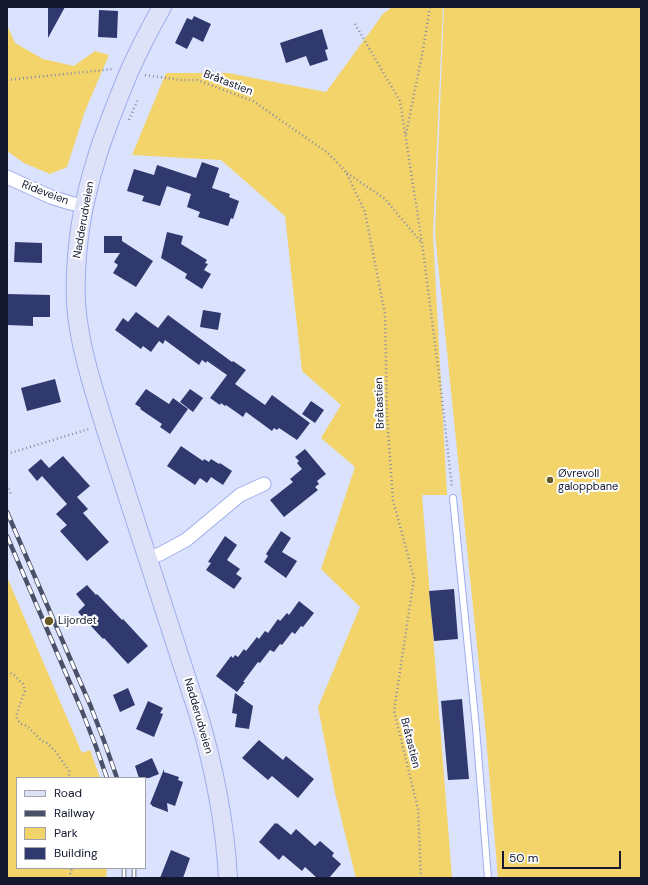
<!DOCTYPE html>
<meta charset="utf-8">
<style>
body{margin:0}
#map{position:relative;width:648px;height:885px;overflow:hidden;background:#dbe2fd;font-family:"DM Sans",sans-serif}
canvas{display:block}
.frame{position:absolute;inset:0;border:8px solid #13182f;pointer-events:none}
.legend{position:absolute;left:16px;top:777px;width:130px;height:92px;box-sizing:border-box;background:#fff;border:1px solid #a1a3ac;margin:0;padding:5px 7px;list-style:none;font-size:12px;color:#13182f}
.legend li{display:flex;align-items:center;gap:8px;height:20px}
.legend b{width:20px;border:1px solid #a1a3ac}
.scale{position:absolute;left:502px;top:851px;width:119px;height:18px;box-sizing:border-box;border:2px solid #13182f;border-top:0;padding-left:5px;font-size:12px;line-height:14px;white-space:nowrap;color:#13182f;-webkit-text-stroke:3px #fff;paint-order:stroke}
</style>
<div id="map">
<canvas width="648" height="885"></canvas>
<div class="frame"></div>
<ul class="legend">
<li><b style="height:5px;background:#dde2f8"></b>Road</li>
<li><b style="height:5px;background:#4a5068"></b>Railway</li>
<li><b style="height:11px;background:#f2d46b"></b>Park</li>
<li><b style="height:11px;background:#30396e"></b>Building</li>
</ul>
<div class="scale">50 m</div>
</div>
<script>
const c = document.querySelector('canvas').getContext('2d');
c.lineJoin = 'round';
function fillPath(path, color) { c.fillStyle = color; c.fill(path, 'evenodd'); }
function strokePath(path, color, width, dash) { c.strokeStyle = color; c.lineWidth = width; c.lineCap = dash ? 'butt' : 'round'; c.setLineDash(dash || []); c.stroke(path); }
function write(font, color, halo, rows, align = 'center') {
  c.font = font + ' "DM Sans",sans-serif'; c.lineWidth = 4; c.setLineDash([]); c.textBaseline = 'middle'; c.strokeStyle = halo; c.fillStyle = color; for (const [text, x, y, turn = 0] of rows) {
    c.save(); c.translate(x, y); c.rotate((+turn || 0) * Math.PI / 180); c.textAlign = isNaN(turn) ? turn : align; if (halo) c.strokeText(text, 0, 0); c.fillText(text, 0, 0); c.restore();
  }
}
const green = new Path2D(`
 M392 7H443L433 234 447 495H422L452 878H356L335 793 318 707 360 607 321 569 355 467 321 438 341 405 302 371 285 216 221 160 132 155 166 73H228L326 92 383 14Z
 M444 7H641V878H498L485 725 435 234Z
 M7 25 15 43 43 59 74 66 95 51 109 55 85 111 67 167 50 174 24 163 7 151Z
 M7 577 82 753 90 750 100 778H17V868H107L106 878H7Z`);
const building = new Path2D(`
 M48 7H65L48 38Z
 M99 10 118 11 117 38 98 37Z
 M194 16 211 24 203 42 193 37 187 49 175 43 187 18 192 20Z
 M322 29 328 49 325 50 328 60 310 66 306 56 286 63 280 43Z
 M202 162 219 168 212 188 230 194 229 197 239 201 233 219 231 218 228 226 198 217 200 212 187 207 191 194 167 186 160 206 142 201 144 196 127 191 134 169 154 175 157 165 196 178Z
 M167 232 183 236 181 244 207 260 205 263 208 264 204 270 211 274 202 289 185 278 187 274 161 258Z
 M104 236H122V241L153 261 136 287 113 273 118 265 114 262 120 253H104Z
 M15 242 42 243V263L14 262Z
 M7 294 50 295V317H33V326L7 325Z
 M203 310 221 313 218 330 200 327Z
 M136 312 158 328 168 315 232 362 233 361 246 370 235 384 265 405 272 395 310 423 297 440 279 428 277 430 274 428 272 431 246 412 243 417 226 405 225 406 221 403 220 405 210 398 227 375 207 361 206 363 202 360 199 365 165 340 163 344 159 341 151 352 143 346 141 349 115 330 123 318 128 322Z
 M55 379 61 402 27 411 21 388Z
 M146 389 169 404 173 398 188 409 170 434 160 427 162 424 140 409 141 408 135 404Z
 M190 389 203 398 193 412 180 402Z
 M311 401 324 410 315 423 302 414Z
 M181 446 203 461 204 459 209 462 211 459 219 464 220 463 232 471 223 485 211 477 207 483 200 478 195 485 167 466Z
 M305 449 326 474 317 481 319 484 315 487 318 490 284 517 270 500 293 482 290 479 302 469 297 463 299 461 295 457Z
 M63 456 90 486 77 497 88 509 83 513 109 542 87 561 60 531 67 525 56 514 67 504 42 476 37 481 28 470 41 459 49 468Z
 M281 531 291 538 282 552 297 561 286 578 264 562 268 556 266 554Z
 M225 536 237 545 227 560 240 569 236 574 242 578 234 589 206 570 211 563 208 562Z
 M87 585 96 595 97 594 122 620 123 619 148 646 128 664 104 638 103 639 78 612 85 605 76 594Z
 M454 589 458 639 434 641 429 591Z
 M299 601 314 613 303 627 301 626 295 634 292 632 282 645 280 644 274 652 270 650 260 663 258 662 243 682H245L237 692 216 676 231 656 233 658 235 655 238 657 244 649 246 651 257 637 259 639 265 631 268 633 278 619 280 621 287 613 289 615Z
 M128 688 135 705 120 712 113 695Z
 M235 693 253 706 249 729 235 727 237 714 232 713Z
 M462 699 469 779 448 780 441 701Z
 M148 701 163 708 160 713 163 714 154 737 136 729Z
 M259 740 283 760 286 756 314 779 298 798 272 776 268 780 242 758Z
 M152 758 159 774 149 778H139L135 766Z
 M164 769V772L179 777 178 780 183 782 175 806 167 803 168 812 152 806V805L150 804Z
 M275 823 276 824 277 823 291 835 296 829 315 846 320 841 334 853 332 856 341 864 329 878H317L305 867 302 871 283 855 279 860 259 842Z
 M171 850 190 858 183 878H160Z`);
const path = new Path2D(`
 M355 24 400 101 422 243 441 390 452 488
 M145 75 181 80H197L253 101 328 153 346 172 365 212 385 314 387 416 393 500 414 578 394 711 418 809 421 878
 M7 80 113 69
 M129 120 138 99
 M406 134 423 50 430 7
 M347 173 385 199 421 242
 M7 454 89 429
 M7 485 11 495
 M7 671 14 675 23 684 25 691 17 713V719L21 724 27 726 42 741 47 743 56 752 69 771V778
 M69 878 72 868`);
const lane = new Path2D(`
 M453 498 476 728 488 878`);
const street = new Path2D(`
 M7 177 51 197 70 203 85 206
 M148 558 160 554 186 540 240 495 264 484`);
const secondary = new Path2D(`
 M162 7C150 28 139 50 129 72 126 79 123 87 120 94 112 115 103 136 97 157 82 204 74 254 76 303 79 346 93 387 105 427L198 713C214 767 225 822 228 878`);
const rail = new Path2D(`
 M7 512 91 707 104 741 117 778
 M7 536 82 711 95 744 107 778
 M124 868V878
 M134 868V878`);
const markers = [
 [550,480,4,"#665825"],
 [49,621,5,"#665825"]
];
const streetNames = [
 ["Bråtastien",228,83,21],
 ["Rideveien",45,193,21],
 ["Nadderudveien",84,220,-80],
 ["Bråtastien",380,403,-92],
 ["Nadderudveien",198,716,74],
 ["Bråtastien",410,743,76]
];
const poiNames = [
 ["Øvrevoll",558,474],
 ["galoppbane",558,487],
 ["Lijordet",58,621]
];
fillPath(green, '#f2d46b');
fillPath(building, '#30396e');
strokePath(lane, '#9eadec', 8);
strokePath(street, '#9eadec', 15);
strokePath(secondary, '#9eadec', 20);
strokePath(path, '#868da6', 2.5, [1, 3]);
strokePath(lane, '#fff', 6);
strokePath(street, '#fff', 13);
strokePath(secondary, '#dde2f8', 18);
strokePath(rail, '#4a5068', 4.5);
strokePath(rail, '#fff', 3, [9]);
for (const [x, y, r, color] of markers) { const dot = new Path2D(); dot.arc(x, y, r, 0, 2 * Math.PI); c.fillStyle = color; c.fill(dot); strokePath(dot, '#fff', 1.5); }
write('11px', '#13182f', '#fff', streetNames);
write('11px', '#13182f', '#fff', poiNames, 'left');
</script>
